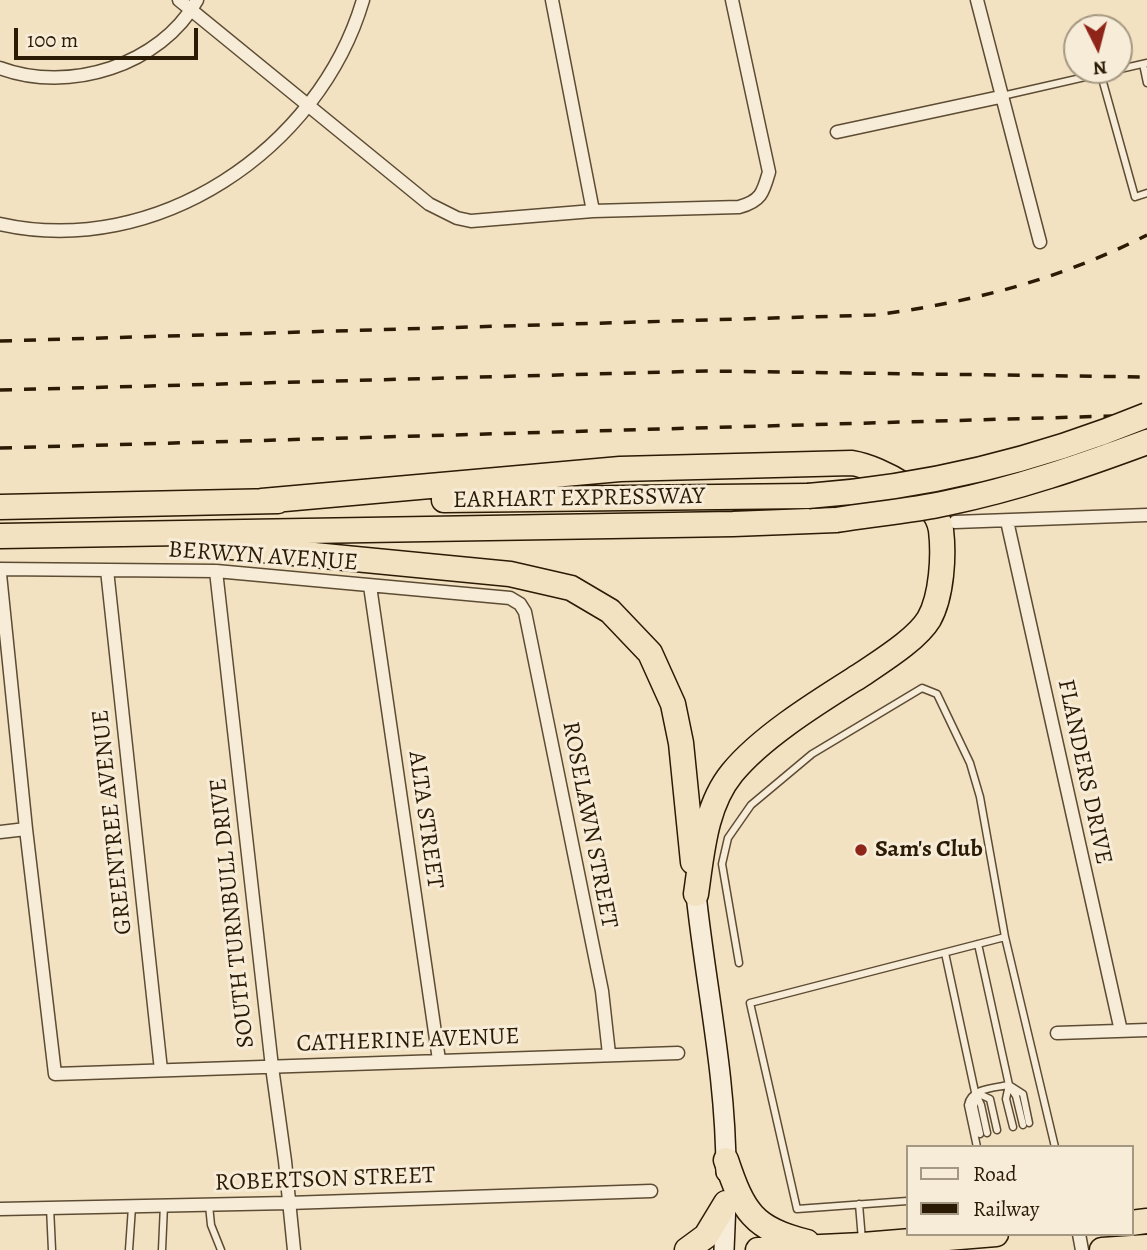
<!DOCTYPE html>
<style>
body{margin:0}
#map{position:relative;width:1147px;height:1250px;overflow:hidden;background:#f3e2c2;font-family:Alegreya,serif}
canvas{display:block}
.legend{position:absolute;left:906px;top:1145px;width:228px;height:91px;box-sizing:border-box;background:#f7ecd7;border:2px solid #a59883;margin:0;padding:9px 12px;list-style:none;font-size:21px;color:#2b1a04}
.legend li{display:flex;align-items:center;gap:14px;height:35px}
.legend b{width:35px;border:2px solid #a59883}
.north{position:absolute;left:1063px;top:14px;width:70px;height:70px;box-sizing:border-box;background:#f7ecd7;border:2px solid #a59883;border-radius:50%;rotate:174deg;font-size:19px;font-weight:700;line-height:28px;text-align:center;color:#2b1a04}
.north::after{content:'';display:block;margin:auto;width:24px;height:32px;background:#8f2418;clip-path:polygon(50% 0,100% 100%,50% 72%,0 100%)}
.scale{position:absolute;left:14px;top:28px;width:184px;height:32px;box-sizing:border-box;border:4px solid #2b1a04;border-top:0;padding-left:9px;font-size:21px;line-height:24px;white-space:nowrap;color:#2b1a04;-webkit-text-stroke:5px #f7ecd7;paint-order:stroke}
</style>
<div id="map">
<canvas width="1147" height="1250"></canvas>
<ul class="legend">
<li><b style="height:9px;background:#f7ecd7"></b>Road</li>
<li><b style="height:9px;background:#2b1a04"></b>Railway</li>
</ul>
<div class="north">N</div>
<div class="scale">100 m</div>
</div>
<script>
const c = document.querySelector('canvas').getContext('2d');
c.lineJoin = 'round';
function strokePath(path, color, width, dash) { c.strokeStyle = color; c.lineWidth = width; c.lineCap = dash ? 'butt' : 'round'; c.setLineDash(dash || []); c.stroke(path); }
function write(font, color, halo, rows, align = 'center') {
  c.font = font + ' Alegreya,serif'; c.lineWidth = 6; c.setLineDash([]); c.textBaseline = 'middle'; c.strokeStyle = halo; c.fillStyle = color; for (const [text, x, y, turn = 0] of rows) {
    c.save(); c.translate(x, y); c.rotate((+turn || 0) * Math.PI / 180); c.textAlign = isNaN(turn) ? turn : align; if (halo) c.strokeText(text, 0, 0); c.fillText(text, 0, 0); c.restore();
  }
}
const lane = new Path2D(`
 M1143 64 1147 83
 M1101 75 1135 197 1147 193
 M1002 96 1147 63
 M945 953 975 1092 981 1105 987 1133
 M739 963 722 864 728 838 751 805 812 754 922 688 937 694 970 763 980 797 1005 937
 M1009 1085 1023 1094 1029 1123
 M1009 1085 1006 1099 1013 1127
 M1012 1090 1016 1096 1023 1125
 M975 1092 990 1099 997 1130
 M975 1094 974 1107 980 1134
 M977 1147 968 1105C971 1088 994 1088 1009 1085L978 944
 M907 1201 797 1209 750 1003 1005 937 1055 1147
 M859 1204 862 1240
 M209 1205 211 1225 221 1250
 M50 1207 52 1250
 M129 1250 132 1207
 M162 1250 164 1205`);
const street = new Path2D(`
 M179 0 429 204 457 218 471 221 593 211 739 207C761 201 763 193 769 172L732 0
 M552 0 593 211
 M977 0 1040 242
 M0 68C69 94 161 65 197 0
 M837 132 1000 97
 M0 224C156 259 319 150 363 0
 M1007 521 1121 1031
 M955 522 1147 515
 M0 569 216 571 510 598 520 604 525 612 602 991 609 1054
 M107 570 161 1070
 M216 571 272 1067 285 1161 294 1250
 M0 574 26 829 55 1074 678 1053
 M370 586 439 1060
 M0 832 26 829
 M1057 1033 1147 1030
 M0 1209 288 1203 651 1191
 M1079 1234 1082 1250`);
const secondary = new Path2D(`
 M696 894C706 988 726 1075 726 1172
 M724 1250 726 1202`);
const highway = new Path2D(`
 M444 500 808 496
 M262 501 620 469 852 463C881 468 936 497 941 530 944 555 942 596 929 619 917 639 883 660 864 673 823 699 763 735 732 773 705 806 702 853 696 894
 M0 507 278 501
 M0 536 733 524 836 520
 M211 545 510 574 571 588 610 611 650 653 673 704 681 743 693 862
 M726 1160C743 1211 753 1229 807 1242
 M1131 1223 1147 1221
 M687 1250 706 1236 726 1203
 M758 1250 863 1245 996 1234
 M1102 1250 1147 1247`);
const rail = new Path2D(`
 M0 341 874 315C970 303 1061 279 1147 235
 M0 390 706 371 1147 377
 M0 448 1147 415`);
const highwayBridge = new Path2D(`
 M808 496C927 487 1036 461 1147 415
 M836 520C873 514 911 511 947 503 1016 489 1082 466 1147 442`);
const markers = [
 [861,850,7,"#8f2418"]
];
const streetNames = [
 ["EARHART EXPRESSWAY",579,499,-1],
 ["BERWYN AVENUE",263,557,4],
 ["FLANDERS DRIVE",1084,772,78],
 ["ALTA STREET",425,820,82],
 ["GREENTREE AVENUE",113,822,-96],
 ["ROSELAWN STREET",589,825,79],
 ["SOUTH TURNBULL DRIVE",233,913,-96],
 ["CATHERINE AVENUE",408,1041,-2],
 ["ROBERTSON STREET",325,1180,-2]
];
const poiNames = [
 ["Sam's Club",875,850]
];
strokePath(lane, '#5d4c34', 9);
strokePath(street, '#5d4c34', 15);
strokePath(secondary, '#2b1a04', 22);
strokePath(highway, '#2b1a04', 27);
strokePath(lane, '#f7ecd7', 6);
strokePath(street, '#f7ecd7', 12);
strokePath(secondary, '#f7ecd7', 19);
strokePath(highway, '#f3e2c2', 24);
strokePath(rail, '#2b1a04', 3.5, [12, 12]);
strokePath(highwayBridge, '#2b1a04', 27, []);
strokePath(highwayBridge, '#f3e2c2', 24);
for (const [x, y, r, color] of markers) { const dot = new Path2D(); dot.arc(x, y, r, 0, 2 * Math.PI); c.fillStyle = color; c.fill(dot); strokePath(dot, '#f7ecd7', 2.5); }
write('24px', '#2b1a04', '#f7ecd7', streetNames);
write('bold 24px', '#2b1a04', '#f7ecd7', poiNames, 'left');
</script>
